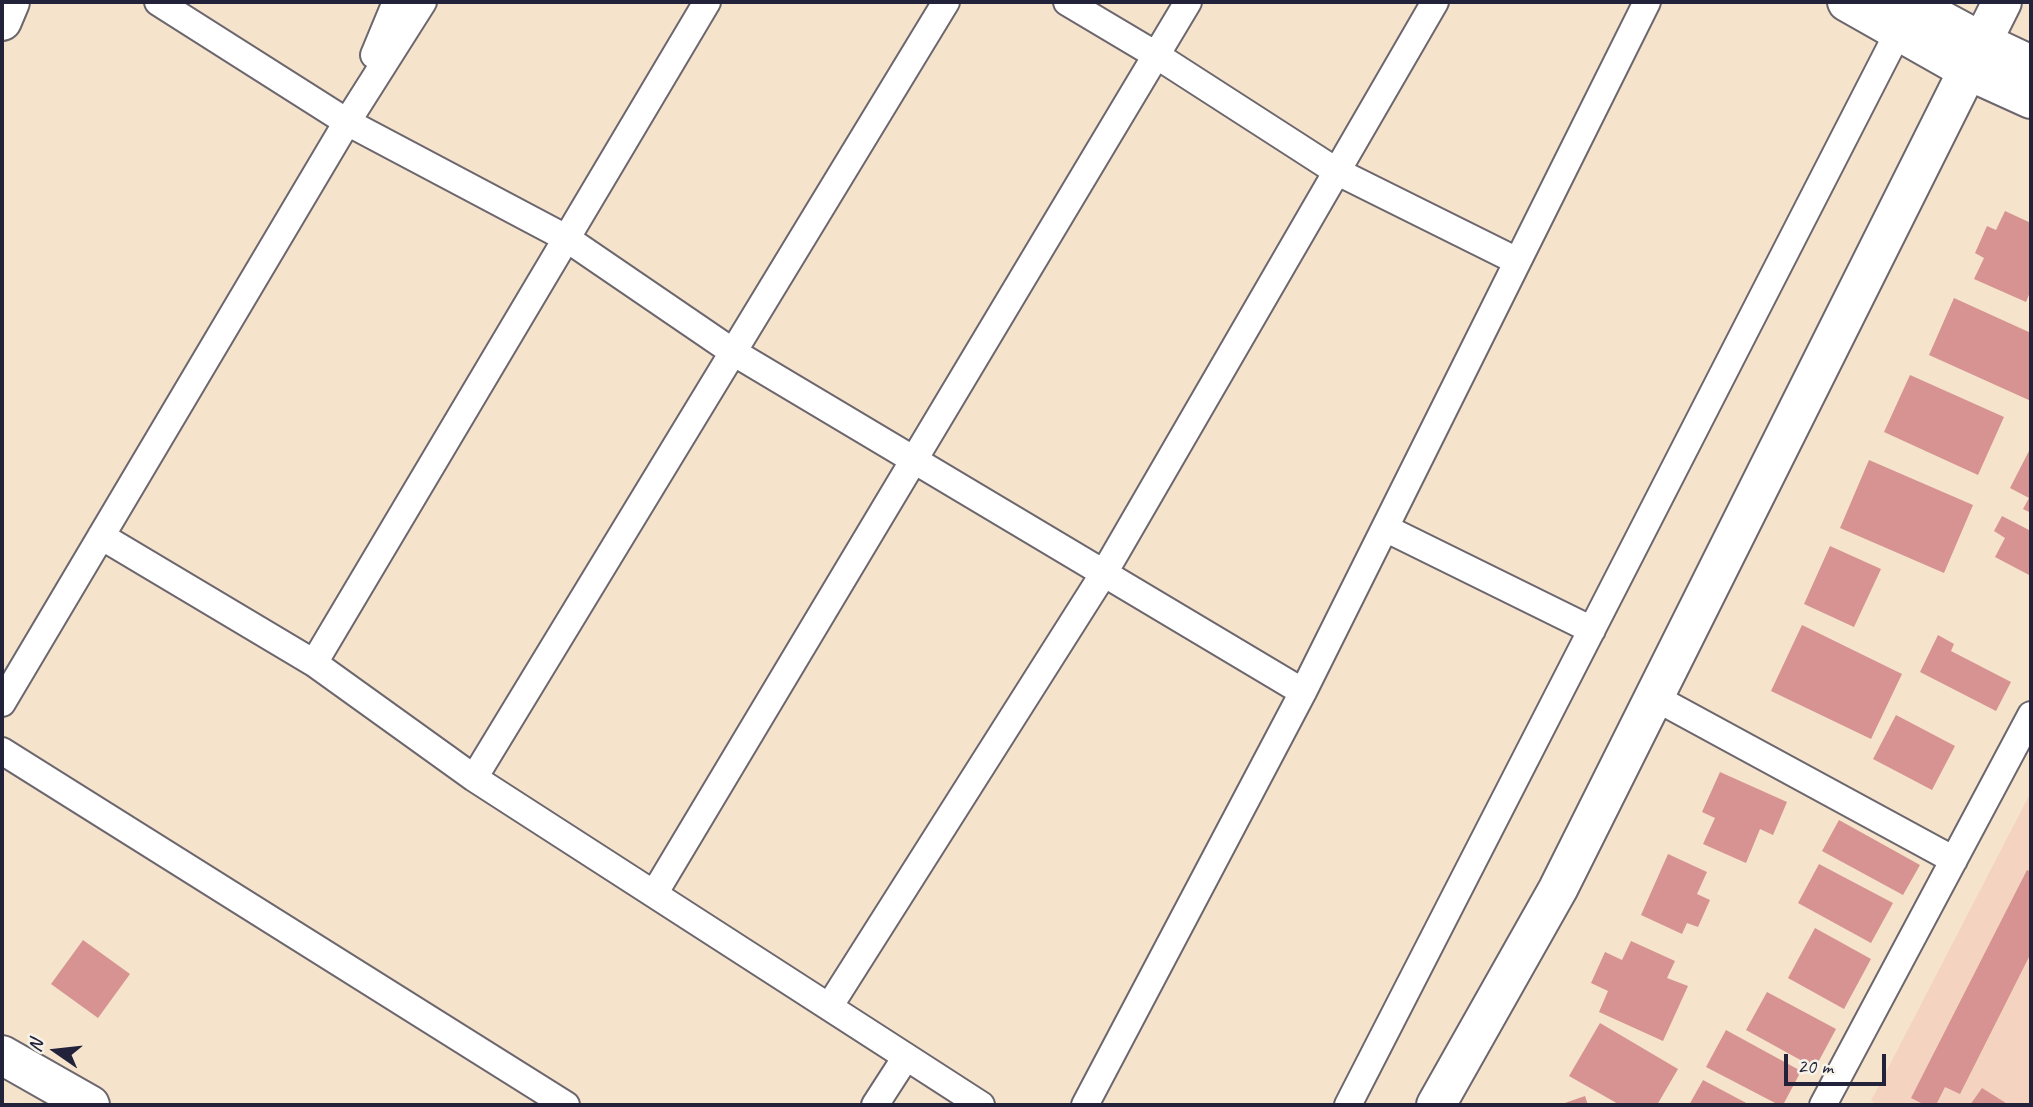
<!DOCTYPE html>
<style>
body{margin:0}
#map{position:relative;width:2033px;height:1107px;overflow:hidden;background:#f5e3cc;font-family:Caveat,sans-serif}
canvas{display:block}
.frame{position:absolute;inset:0;border:4px solid #22223b;pointer-events:none}
.north{position:absolute;left:21px;top:1016px;width:70px;height:70px;-webkit-text-stroke:5px #f7f3e8;paint-order:stroke;rotate:284deg;font-size:19px;font-weight:700;line-height:28px;text-align:center;color:#22223b}
.north::after{content:'';display:block;margin:auto;width:24px;height:32px;background:#22223b;clip-path:polygon(50% 0,100% 100%,50% 72%,0 100%)}
.scale{position:absolute;left:1784px;top:1054px;width:102px;height:32px;box-sizing:border-box;border:4px solid #22223b;border-top:0;padding-left:9px;font-size:21px;line-height:24px;white-space:nowrap;color:#22223b;-webkit-text-stroke:5px #f7f3e8;paint-order:stroke}
</style>
<div id="map">
<canvas width="2033" height="1107"></canvas>
<div class="frame"></div>
<div class="north">N</div>
<div class="scale">20 m</div>
</div>
<script>
const c = document.querySelector('canvas').getContext('2d');
c.lineJoin = 'round';
function fillPath(path, color) { c.fillStyle = color; c.fill(path, 'evenodd'); }
function strokePath(path, color, width, dash) { c.strokeStyle = color; c.lineWidth = width; c.lineCap = dash ? 'butt' : 'round'; c.setLineDash(dash || []); c.stroke(path); }
const built = new Path2D(`
 M2031 792V1105H1878L1871 1101Z`);
const building = new Path2D(`
 M2005 211 2031 223V290L2026 302 1974 279 1984 258 1975 253 1987 226 1996 230Z
 M1954 298 2031 333V401L1929 355Z
 M1910 375 2004 417 1978 475 1884 432Z
 M2031 447V513L2023 509 2029 498 2010 488Z
 M1869 460 1973 505 1944 573 1840 528Z
 M2002 516 2031 531V576L1995 557 2005 538 1994 531Z
 M1830 546 1881 569 1854 627 1804 604Z
 M1802 625 1902 674 1871 739 1771 691Z
 M1938 635 1954 644 1951 651 2011 682 1996 711 1920 672Z
 M1896 715 1955 746 1932 790 1873 759Z
 M1720 772 1787 802 1773 835 1760 829 1746 863 1703 844 1715 818 1702 812Z
 M1839 820 1920 865 1903 895 1822 851Z
 M1668 854 1707 872 1697 894 1710 900 1698 927 1687 923 1682 934 1641 915Z
 M1819 864 1893 903 1871 943 1798 903Z
 M2027 870 2031 872V953L1960 1094 1945 1087 1936 1105H1925L1911 1098Z
 M1815 928 1871 959 1844 1009 1788 978Z
 M83 940 130 974 98 1018 51 984Z
 M1631 941 1675 961 1667 978 1688 986 1663 1041 1599 1012 1608 991 1591 983 1605 952 1622 960Z
 M1767 992 1836 1029 1815 1068 1746 1030Z
 M1600 1023 1678 1069 1657 1105H1620L1569 1076Z
 M1726 1030 1801 1071 1783 1105H1779L1706 1067Z
 M1703 1080 1750 1105H1689Z
 M1982 1088 2009 1105H1970Z
 M1585 1096 1588 1105H1559Z`);
const street = new Path2D(`
 M158 2 347 122 566 238 733 352 1303 692
 M1067 2 1156 55 1336 171 1517 261
 M374 55 396 2
 M1385 528 1592 630
 M101 536 314 663 474 778 981 1105
 M314 663 707 2
 M1654 697 1954 860
 M2 703 347 122 423 2
 M2 751 566 1105
 M474 778 946 2
 M654 894 1188 2
 M829 1007 1104 573 1435 2
 M875 1105 906 1057
 M1085 1105 1303 692 1647 2
 M1348 1105 1906 17
 M1823 1105 2031 715`);
const secondary = new Path2D(`
 M1847 2 1967 70 2031 99
 M1908 2 1982 42 2031 65
 M2 21 10 2
 M2 1055 90 1105
 M1436 1105 1558 889 2002 2`);
fillPath(built, '#f4d3c0');
fillPath(building, '#d69391');
strokePath(street, '#6c666e', 30);
strokePath(secondary, '#6c666e', 42);
strokePath(street, '#fff', 26);
strokePath(secondary, '#fff', 38);
</script>
